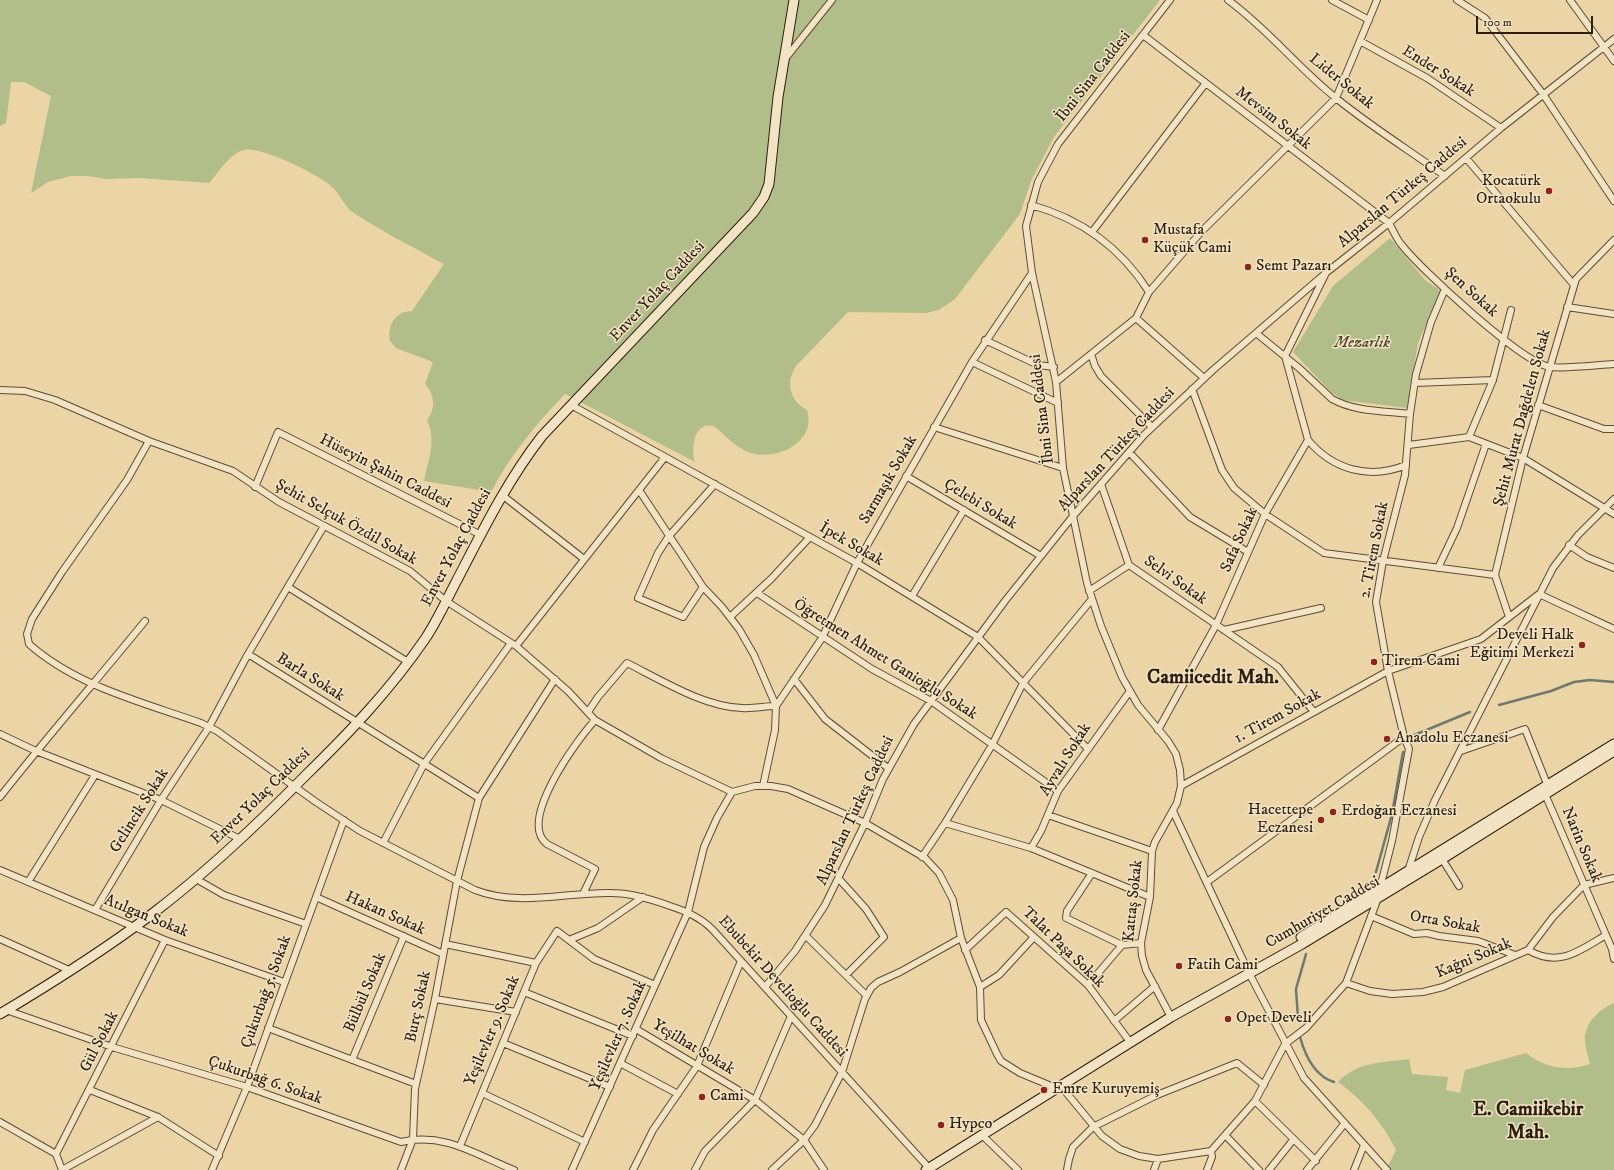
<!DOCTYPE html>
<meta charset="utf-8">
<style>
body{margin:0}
#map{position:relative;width:1614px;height:1170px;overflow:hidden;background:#ebd4a5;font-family:"IM FELL DW Pica",serif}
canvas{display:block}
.scale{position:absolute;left:1476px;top:16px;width:117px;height:18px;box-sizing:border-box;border:2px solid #2d1f10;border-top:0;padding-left:5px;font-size:12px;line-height:14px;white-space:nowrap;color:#2d1f10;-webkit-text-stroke:3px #f2e3c4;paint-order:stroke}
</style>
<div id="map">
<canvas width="1614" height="1170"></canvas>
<div class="scale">100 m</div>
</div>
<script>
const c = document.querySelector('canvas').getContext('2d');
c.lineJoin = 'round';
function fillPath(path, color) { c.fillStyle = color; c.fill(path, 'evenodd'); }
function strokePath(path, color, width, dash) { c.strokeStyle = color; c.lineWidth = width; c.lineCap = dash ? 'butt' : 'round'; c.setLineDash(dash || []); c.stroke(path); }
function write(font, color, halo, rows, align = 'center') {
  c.font = font + ' "IM FELL DW Pica",serif'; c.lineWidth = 3; c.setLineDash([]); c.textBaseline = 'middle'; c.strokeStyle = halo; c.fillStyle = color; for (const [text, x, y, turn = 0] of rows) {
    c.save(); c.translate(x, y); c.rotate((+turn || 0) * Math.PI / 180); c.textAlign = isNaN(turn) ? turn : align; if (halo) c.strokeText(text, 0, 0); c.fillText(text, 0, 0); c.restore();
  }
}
const green = new Path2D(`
 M0 0H1160L1054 137 1031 181 1020 214 955 299 939 310 926 313 848 312 796 366C785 383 790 401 807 410 817 442 777 461 751 453 737 449 725 435 714 426 693 421 691 449 695 462L565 394C536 424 510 455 491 492L424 481C428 460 437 441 427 420 436 409 435 395 425 384L433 362 396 348 390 341C387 326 395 311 412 311L444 264C413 247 380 231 351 211 344 205 340 194 332 187 319 175 262 146 244 150 230 153 219 172 209 183L140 178 107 179 88 176H71L48 182 31 193 51 96 24 82H11L6 123 0 126Z
 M1390 238 1425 280 1441 291 1418 343 1407 408 1343 400 1331 392 1293 352 1333 286Z
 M1614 1003V1170H1386L1396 1150C1382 1122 1363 1100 1338 1082 1358 1061 1382 1063 1409 1059L1412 1074 1448 1077 1446 1090 1460 1093 1465 1070 1526 1053C1545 1068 1567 1072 1590 1064 1588 1056 1585 1047 1585 1039 1585 1022 1600 1009 1614 1003Z`);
const stream = new Path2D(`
 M1499 705 1551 691 1574 682 1590 680 1614 682
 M1412 736 1470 712
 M1376 872 1392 814 1403 752
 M1298 1018 1296 989 1306 954
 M1300 1037C1305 1055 1314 1076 1334 1082`);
const street = new Path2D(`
 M1170 0 1058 144 1038 182 1026 226 1032 273 1056 382 1063 468 1087 583 1101 626 1122 677 1138 705 1168 741 1176 754 1180 770 1181 786 1177 803 1155 842 1152 851 1150 897 1141 943 1142 956 1146 970 1171 1017
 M1228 0C1268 29 1298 68 1336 98 1370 126 1409 150 1445 176
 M1332 0 1369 20
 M1457 0 1485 18 1543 94 1614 201
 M1570 0 1614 61
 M1143 35 1389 223C1393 230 1396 238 1401 244 1420 269 1522 363 1550 367 1566 369 1597 365 1614 364
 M1360 41 1427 78 1501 128
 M785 59 832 0
 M1466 158 1574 285
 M1031 205C1082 219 1121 248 1149 292
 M1092 232 1205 84
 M1567 307 1614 314
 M1136 318 1204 378
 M1256 333 1299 368 1332 399C1355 412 1385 411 1410 414
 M985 340 1038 365 1054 367
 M1091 354 1095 366 1101 376 1152 427
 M972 362 1058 403
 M1056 382 1136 318 1149 292 1201 232 1336 98 1377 0
 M1415 383 1493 380
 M1192 389 1222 470 1234 488 1265 514 1324 553 1495 575
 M0 390 25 391 55 400 149 441 233 471 279 502 410 571 446 601 516 646 568 691 595 720 661 758 732 792 755 786H771L788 789 865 823 925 858 939 873 953 900 961 938 980 987 981 1020 997 1054 1001 1061 1020 1073 1056 1088
 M571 405 857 563 978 637 1088 749
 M1538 405 1604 429H1614
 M934 427 1063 468
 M1469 437 1493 380 1511 310
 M1308 440C1333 470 1370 480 1406 465
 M149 441 127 480 62 572 32 619 27 634 29 644C76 686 142 702 201 723L217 731 316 802 360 831 475 890C519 907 566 892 611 893 632 893 651 899 670 906 686 911 700 917 712 929L929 1168
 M1409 445 1469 437 1523 458 1614 514
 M1129 452 1190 517 1248 552
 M906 476 1041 556
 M1101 484 1129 565 1278 667 1314 712
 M255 487 278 432 481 535
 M639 490 703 587 722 607 739 629 754 655 776 706 775 730 763 786
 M502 495 584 559
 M1569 545 1587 557 1614 568
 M1438 568 1457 528 1486 444
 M288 587 408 662
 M703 587 683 617 638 598 658 553 669 536 715 484
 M1089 591 1129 565
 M757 593 872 669 931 701 1058 791
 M912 596 964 510
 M730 617 771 579 810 537
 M1509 617 1495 575 1523 458 1576 279 1614 240
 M1224 630 1321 608
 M516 646 665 457
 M248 654 479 798 457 881 435 999 415 1089 413 1139 401 1170
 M794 679 825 719 888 768
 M588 712 598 697 627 663C661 680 704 707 742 708 753 709 765 706 776 706L822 638 857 563 972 362 1032 273
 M1158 730 1216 625 1265 514 1308 440 1285 356 1325 275
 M0 734 36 751 161 800 240 839
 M1461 751 1525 729 1547 784
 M1181 786 1388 671 1481 639 1539 594 1614 629
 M1545 794 1612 949 1614 959
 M0 797C47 737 97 680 145 621
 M479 798 555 679
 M1173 811 1249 973 1304 1078 1387 1170
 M1048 815 1152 851
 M945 823 1031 848 1150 897
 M383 843 424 764 511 643
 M1031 848 1041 831 1058 791 1130 691
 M922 857 945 823 992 745 1023 683 1092 599
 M1442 859 1459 886
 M0 870 165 940 284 982
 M1408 871 1419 837 1435 800 1553 568 1578 535 1614 499
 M1092 873 1067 911 1066 918 1122 945 1141 943
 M196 879 224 895 306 924
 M839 879 866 909 884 937 846 975
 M28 882 95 775
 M1207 882 1404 737
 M1380 888 1392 841 1409 749 1404 737 1388 671 1376 602 1383 561 1405 475 1410 414 1416 374 1431 322 1445 289
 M583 894 595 869 547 844C517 821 577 740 595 720
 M316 897 443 954
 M95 910 161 800 209 727 248 654 324 526
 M1371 916 1414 934 1427 933 1439 936 1478 941 1515 955
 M806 936 866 995
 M0 939 71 971
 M569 940 598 928 643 897
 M445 944 536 963
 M965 950 1006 912 1088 985 1130 1042
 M1528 950C1559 968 1579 951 1606 935
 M1346 983 1370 991 1392 994 1423 992 1443 987 1528 950 1553 917 1584 885 1614 878
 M1088 985 1122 945
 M765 987 795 951 825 905 865 823 883 779 914 724 1005 601 1073 516 1144 435 1213 370 1327 272 1389 223 1501 128 1614 39
 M980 987 999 975 1034 937
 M524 992 633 1036
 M435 999 516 1012
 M6 1010 112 1047 247 1087 401 1142C445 1132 476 1155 514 1170
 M1114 1021 1155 986
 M268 1028 416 1084
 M636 1029 755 1100 804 1140 824 1170
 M503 1043 610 1087
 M352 1060 404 936
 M620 1063 678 1094
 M1060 1085 1102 1136 1120 1149 1139 1156 1158 1159 1211 1151 1255 1101 1285 1044 1306 1028 1346 983 1378 898
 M90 1090 158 1117 219 1156
 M482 1093 585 1142
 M1255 1101 1316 1161
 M0 1122 56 1154 62 1170
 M982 1135 1018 1170
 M1226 1136 1259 1170
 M460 1146 536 963 557 931 594 959 655 985
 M56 1154 165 940
 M62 1170 158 1117
 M212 1170 247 1087 344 820
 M572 1170 688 912 704 847 717 818 732 792
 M633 1170 653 1130 697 1066 741 961
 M695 1170 705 1151 755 1100 791 1016
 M772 1170 804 1140 815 1125 842 1072 865 999 871 988 878 982 900 972 961 938
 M1067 1170 1069 1159 1073 1147 1093 1127 1157 1095 1237 1063 1264 1085
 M1154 1170 1158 1159
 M1207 1170 1212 1157 1211 1151
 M1269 1170 1293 1140
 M1307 1170 1345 1123
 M1354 1170 1364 1145`);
const secondary = new Path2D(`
 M1301 937 1614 744
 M0 1014C52 983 103 951 152 914 207 872 257 825 305 776 349 733 390 690 425 639 437 621 446 601 456 582 482 532 507 481 542 436L753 213 764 197 769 184 778 97 794 0
 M926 1170 1171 1017 1302 944 1442 859 1614 751`);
const markers = [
 [1549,191,4,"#8f2418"],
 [1145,240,4,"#8f2418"],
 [1248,267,4,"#8f2418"],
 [1582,645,4,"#8f2418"],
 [1374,662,4,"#8f2418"],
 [1387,739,4,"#8f2418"],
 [1333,812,4,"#8f2418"],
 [1321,820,4,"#8f2418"],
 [1179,966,4,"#8f2418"],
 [1228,1019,4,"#8f2418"],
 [1044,1090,4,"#8f2418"],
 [702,1097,4,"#8f2418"],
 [941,1125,4,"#8f2418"]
];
const streetNames = [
 ["Ender Sokak",1438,72,32],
 ["İbni Sina Caddesi",1094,77,-52],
 ["Lider Sokak",1341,82,39],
 ["Mevsim Sokak",1273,119,38],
 ["Alparslan Türkeş Caddesi",1403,193,-40],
 ["Enver Yolaç Caddesi",658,292,-47],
 ["Şen Sokak",1471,293,42],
 ["İbni Sina Caddesi",1043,409,-97],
 ["Şehit Murat Dağdelen Sokak",1523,418,-75],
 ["Alparslan Türkeş Caddesi",1117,450,-47],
 ["Hüseyin Şahin Caddesi",385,472,27],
 ["Sarmaşık Sokak",889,480,-60],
 ["Çelebi Sokak",980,505,31],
 ["Şehit Selçuk Özdil Sokak",346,523,29],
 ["Safa Sokak",1240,540,-66],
 ["İpek Sokak",851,545,30],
 ["Enver Yolaç Caddesi",457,548,-62],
 ["2. Tirem Sokak",1375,550,-79],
 ["Selvi Sokak",1175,581,35],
 ["Öğretmen Ahmet Ganioğlu Sokak",885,660,32],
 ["Barla Sokak",310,678,32],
 ["1. Tirem Sokak",1278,717,-29],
 ["Ayvalı Sokak",1066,760,-58],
 ["Enver Yolaç Caddesi",261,797,-44],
 ["Gelincik Sokak",140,811,-58],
 ["Alparslan Türkeş Caddesi",856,811,-65],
 ["Narin Sokak",1581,845,67],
 ["Kattaş Sokak",1134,901,-84],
 ["Cumhuriyet Caddesi",1323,913,-30],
 ["Hakan Sokak",385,914,24],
 ["Atılgan Sokak",146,917,22],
 ["Orta Sokak",1445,923,10],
 ["Talat Paşa Sokak",1063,948,44],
 ["Kağni Sokak",1474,959,-23],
 ["Ebubekir Develioğlu Caddesi",782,987,48],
 ["Çukurbağ 5. Sokak",267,992,-70],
 ["Bülbül Sokak",366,993,-67],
 ["Burç Sokak",419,1007,-78],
 ["Yeşilevler 9. Sokak",493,1031,-67],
 ["Yeşilevler 7. Sokak",619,1036,-66],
 ["Gül Sokak",100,1042,-63],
 ["Yeşilhat Sokak",693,1048,31],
 ["Çukurbağ 6. Sokak",265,1081,19]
];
const poiNames = [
 ["Kocatürk",1541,182,"right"],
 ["Ortaokulu",1541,200,"right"],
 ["Mustafa",1153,231],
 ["Küçük Cami",1153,249],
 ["Semt Pazarı",1256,267],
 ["Develi Halk",1574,636,"right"],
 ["Eğitimi Merkezi",1574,654,"right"],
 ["Tirem Cami",1382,662],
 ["Anadolu Eczanesi",1395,739],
 ["Hacettepe",1313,811,"right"],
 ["Eczanesi",1313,829,"right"],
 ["Erdoğan Eczanesi",1341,812],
 ["Fatih Cami",1187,966],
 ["Opet Develi",1236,1019],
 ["Emre Kuruyemiş",1052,1090],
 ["Cami",710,1097],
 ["Hypco",949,1125]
];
const parkNames = [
 ["Mezarlık",1362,344]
];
const districtNames = [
 ["Camiicedit Mah.",1213,679],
 ["E. Camiikebir",1528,1111],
 ["Mah.",1528,1134]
];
fillPath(green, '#b2be8a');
strokePath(stream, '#6e7a6f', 2.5);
strokePath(street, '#5c4c35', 8);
strokePath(secondary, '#2d1f10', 11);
strokePath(street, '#f2e3c4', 6);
strokePath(secondary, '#f2e3c4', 9);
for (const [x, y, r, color] of markers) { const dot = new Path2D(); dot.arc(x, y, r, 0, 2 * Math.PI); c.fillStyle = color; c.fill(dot); strokePath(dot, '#f2e3c4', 1.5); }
write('16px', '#2d1f10', '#f2e3c4', streetNames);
write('16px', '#2d1f10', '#f2e3c4', poiNames, 'left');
write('italic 16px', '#4e472e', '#f2e3c4', parkNames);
write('bold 20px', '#2d1f10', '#f2e3c4', districtNames);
</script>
